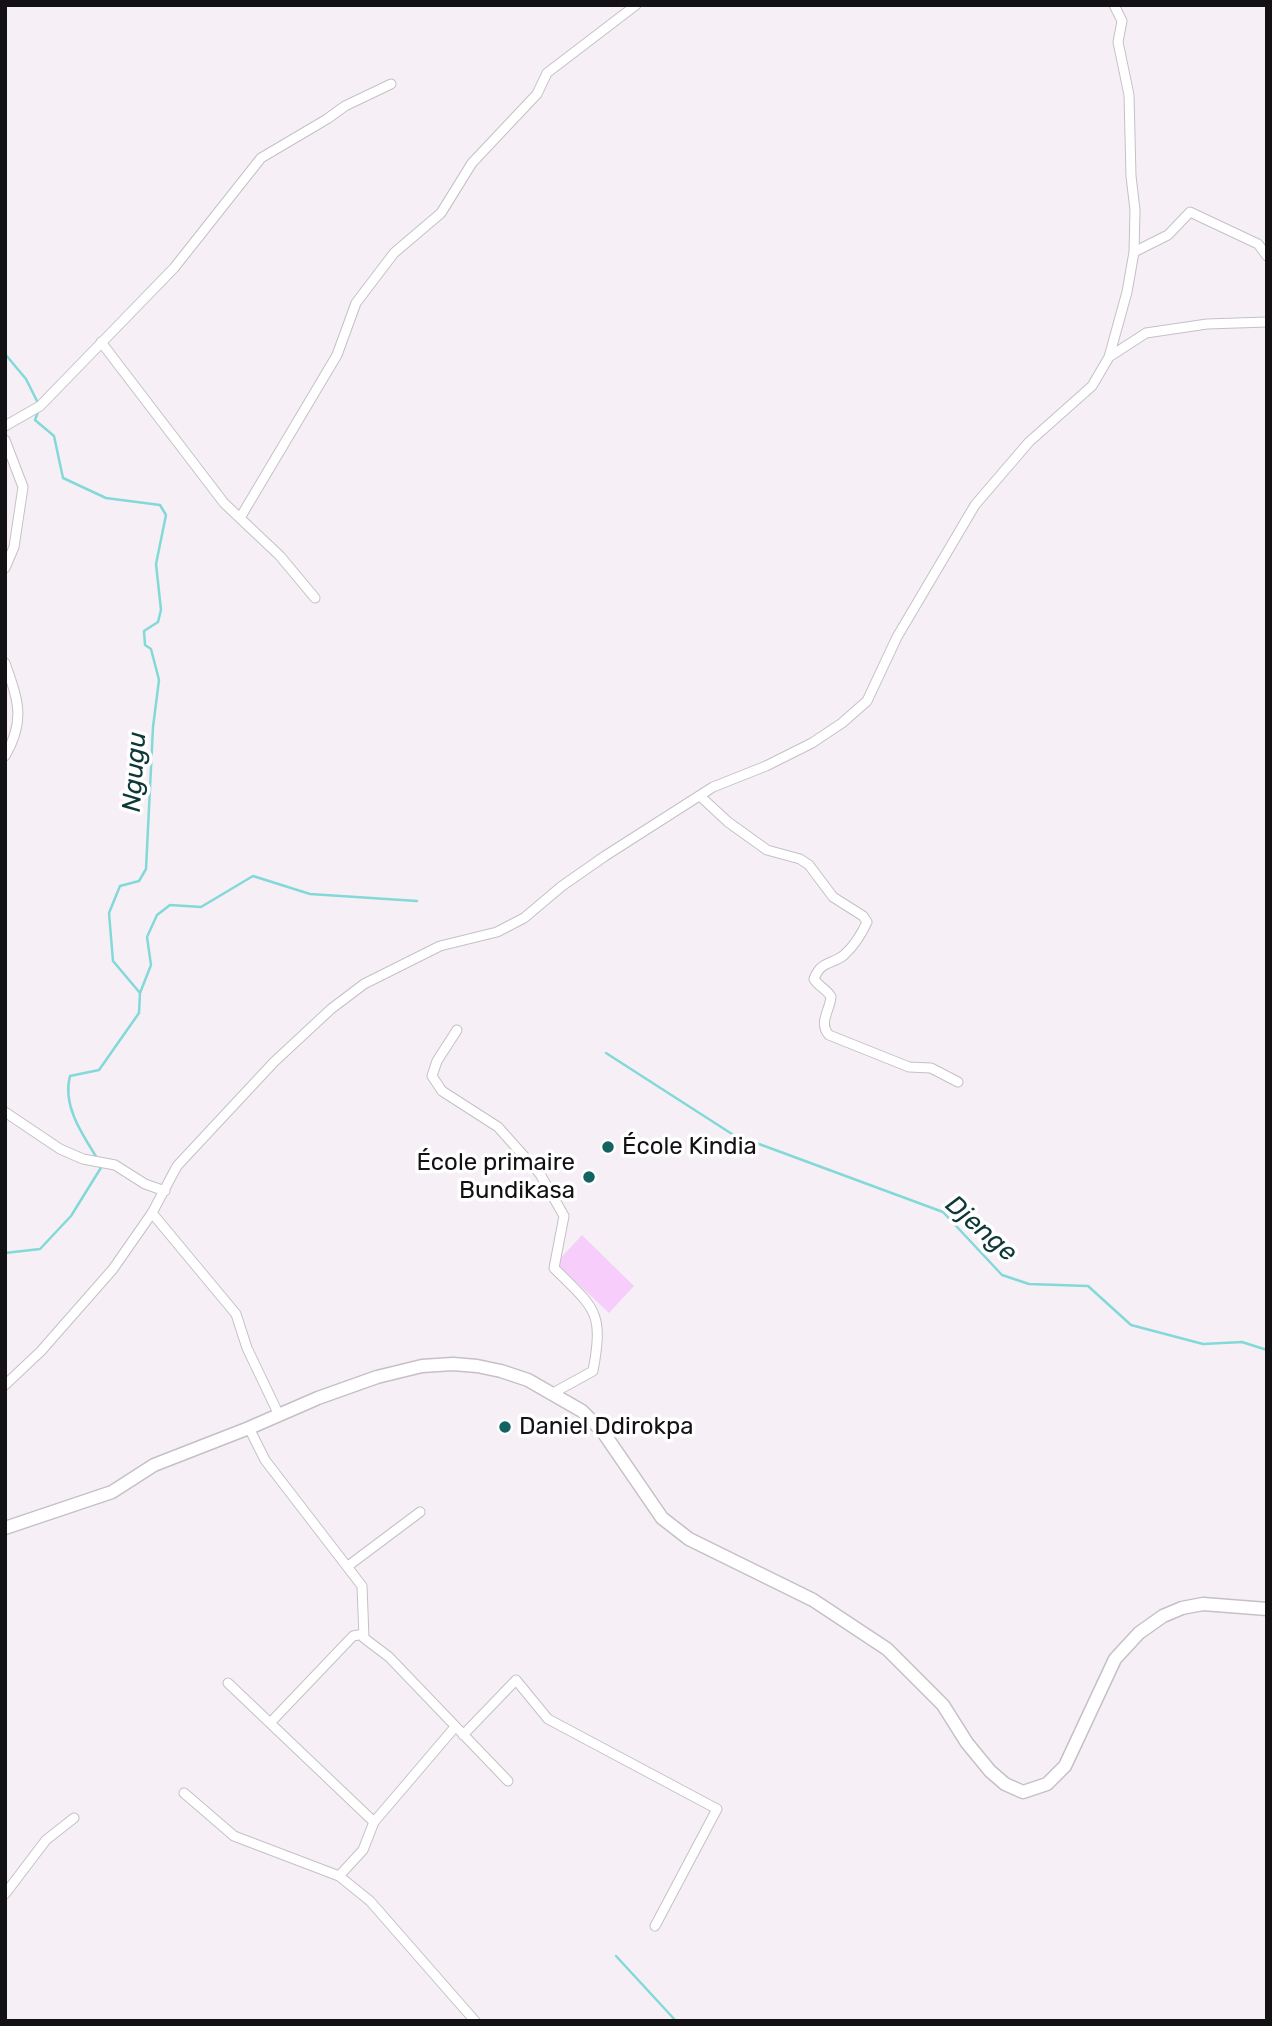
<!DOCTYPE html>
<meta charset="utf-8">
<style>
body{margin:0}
#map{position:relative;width:1272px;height:2026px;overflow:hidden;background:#f6f0f6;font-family:Rubik,sans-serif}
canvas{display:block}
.frame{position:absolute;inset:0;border:7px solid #131113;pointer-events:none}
</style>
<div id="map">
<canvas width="1272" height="2026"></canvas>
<div class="frame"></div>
</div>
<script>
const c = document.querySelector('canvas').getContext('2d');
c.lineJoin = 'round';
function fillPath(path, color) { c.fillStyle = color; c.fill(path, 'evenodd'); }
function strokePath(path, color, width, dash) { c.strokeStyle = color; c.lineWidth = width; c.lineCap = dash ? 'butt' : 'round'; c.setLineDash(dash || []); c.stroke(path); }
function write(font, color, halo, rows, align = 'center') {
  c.font = font + ' Rubik,sans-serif'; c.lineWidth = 7; c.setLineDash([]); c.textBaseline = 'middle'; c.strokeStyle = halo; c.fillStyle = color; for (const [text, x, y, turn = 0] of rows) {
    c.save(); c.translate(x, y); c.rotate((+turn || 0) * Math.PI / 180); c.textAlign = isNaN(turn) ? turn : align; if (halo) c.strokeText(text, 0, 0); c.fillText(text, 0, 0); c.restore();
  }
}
const green = new Path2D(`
 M582 1235 634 1286 609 1313 556 1263Z`);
const stream = new Path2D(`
 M5 354 26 379 38 403
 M39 409 35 420 54 436 63 478 106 498 160 505 166 515 156 564 161 610 158 622 144 631 145 645 151 649 159 680 153 727 146 869 139 881 120 886 109 913 113 961 140 993
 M606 1053 732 1134 943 1212 1002 1275 1029 1284 1088 1286 1131 1325 1203 1344 1242 1342 1267 1350
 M97 1158C82 1134 62 1105 70 1076L99 1070 139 1013 140 993 151 965 147 937 157 915 170 905 201 907 253 876 310 894 417 901
 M5 1253 40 1249 71 1216 102 1166 101 1164
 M616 1956 676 2021
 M99 2020V2021`);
const street = new Path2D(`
 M1134 252 1168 235 1190 212 1258 244 1267 256
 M101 342 224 503 280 556 315 598
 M1109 357 1146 333 1207 324 1267 322
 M5 426 40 406 174 268 261 158 327 119 345 106 391 84
 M5 440 23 487 14 547 5 568
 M240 518 337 355 356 303 394 253 441 213 472 163 537 94 547 73 636 5
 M5 663C18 700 26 720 5 756
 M700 796 728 822 767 850 800 859 809 865 833 897 863 916 867 922C862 933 853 947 844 955 832 965 821 960 814 979 819 987 827 989 831 997 830 1010 818 1023 829 1035L909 1067 931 1068 958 1082
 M457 1030 437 1061 432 1076 442 1091 498 1127 540 1174 564 1216 554 1268C595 1309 604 1311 593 1371L553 1393
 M5 1112 60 1149 83 1159 115 1165 145 1184 165 1191
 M152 1213 236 1314 247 1348 279 1415
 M5 1385 41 1351 113 1269 152 1213 177 1166 274 1062 331 1009 364 984 440 946 497 932 524 918 562 886 605 856 713 787 766 766 812 743 842 723 867 701 897 637 975 505 1029 442 1092 386 1109 357 1127 292 1134 252 1135 210 1131 176 1129 95 1118 42 1122 21 1114 5
 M249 1428 265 1460 362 1586 364 1638 389 1657 508 1781
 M348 1566 420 1512
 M228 1683 374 1822
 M270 1723 353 1636 364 1634
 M463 1735 516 1680 548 1719 717 1809 655 1926
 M184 1793 234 1836 339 1876 370 1901 475 2021
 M339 1876 363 1850 374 1822 455 1727
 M5 1894 46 1840 74 1818`);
const secondary = new Path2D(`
 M5 1528 112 1492 154 1465 249 1428 318 1398 377 1377 422 1366 453 1364 477 1366 501 1371 528 1380 582 1411 603 1432 662 1518 689 1539 813 1600 887 1649 943 1705 967 1743 990 1771 1005 1784 1023 1792 1047 1784 1065 1766 1115 1659 1139 1633 1163 1616 1182 1608 1203 1604 1267 1609`);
const markers = [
 [608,1147,7,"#136363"],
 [589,1177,7,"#136363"],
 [505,1427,7,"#136363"]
];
const poiNames = [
 ["École Kindia",622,1147],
 ["École primaire",575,1163,"right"],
 ["Bundikasa",575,1191,"right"],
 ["Daniel Ddirokpa",519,1427]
];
const waterNames = [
 ["Ngugu",135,772,-86],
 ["Djenge",981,1229,41]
];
fillPath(green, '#f7cdfc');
strokePath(stream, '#82d9d8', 2.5);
strokePath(street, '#c5c0c6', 11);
strokePath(secondary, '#c5c0c6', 15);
strokePath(street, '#fff', 9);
strokePath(secondary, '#fff', 12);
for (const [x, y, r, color] of markers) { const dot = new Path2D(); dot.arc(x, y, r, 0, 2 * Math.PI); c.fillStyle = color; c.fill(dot); strokePath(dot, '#fff', 2.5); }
write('24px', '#131113', '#fff', poiNames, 'left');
write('italic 26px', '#0e3838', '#fff', waterNames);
</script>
